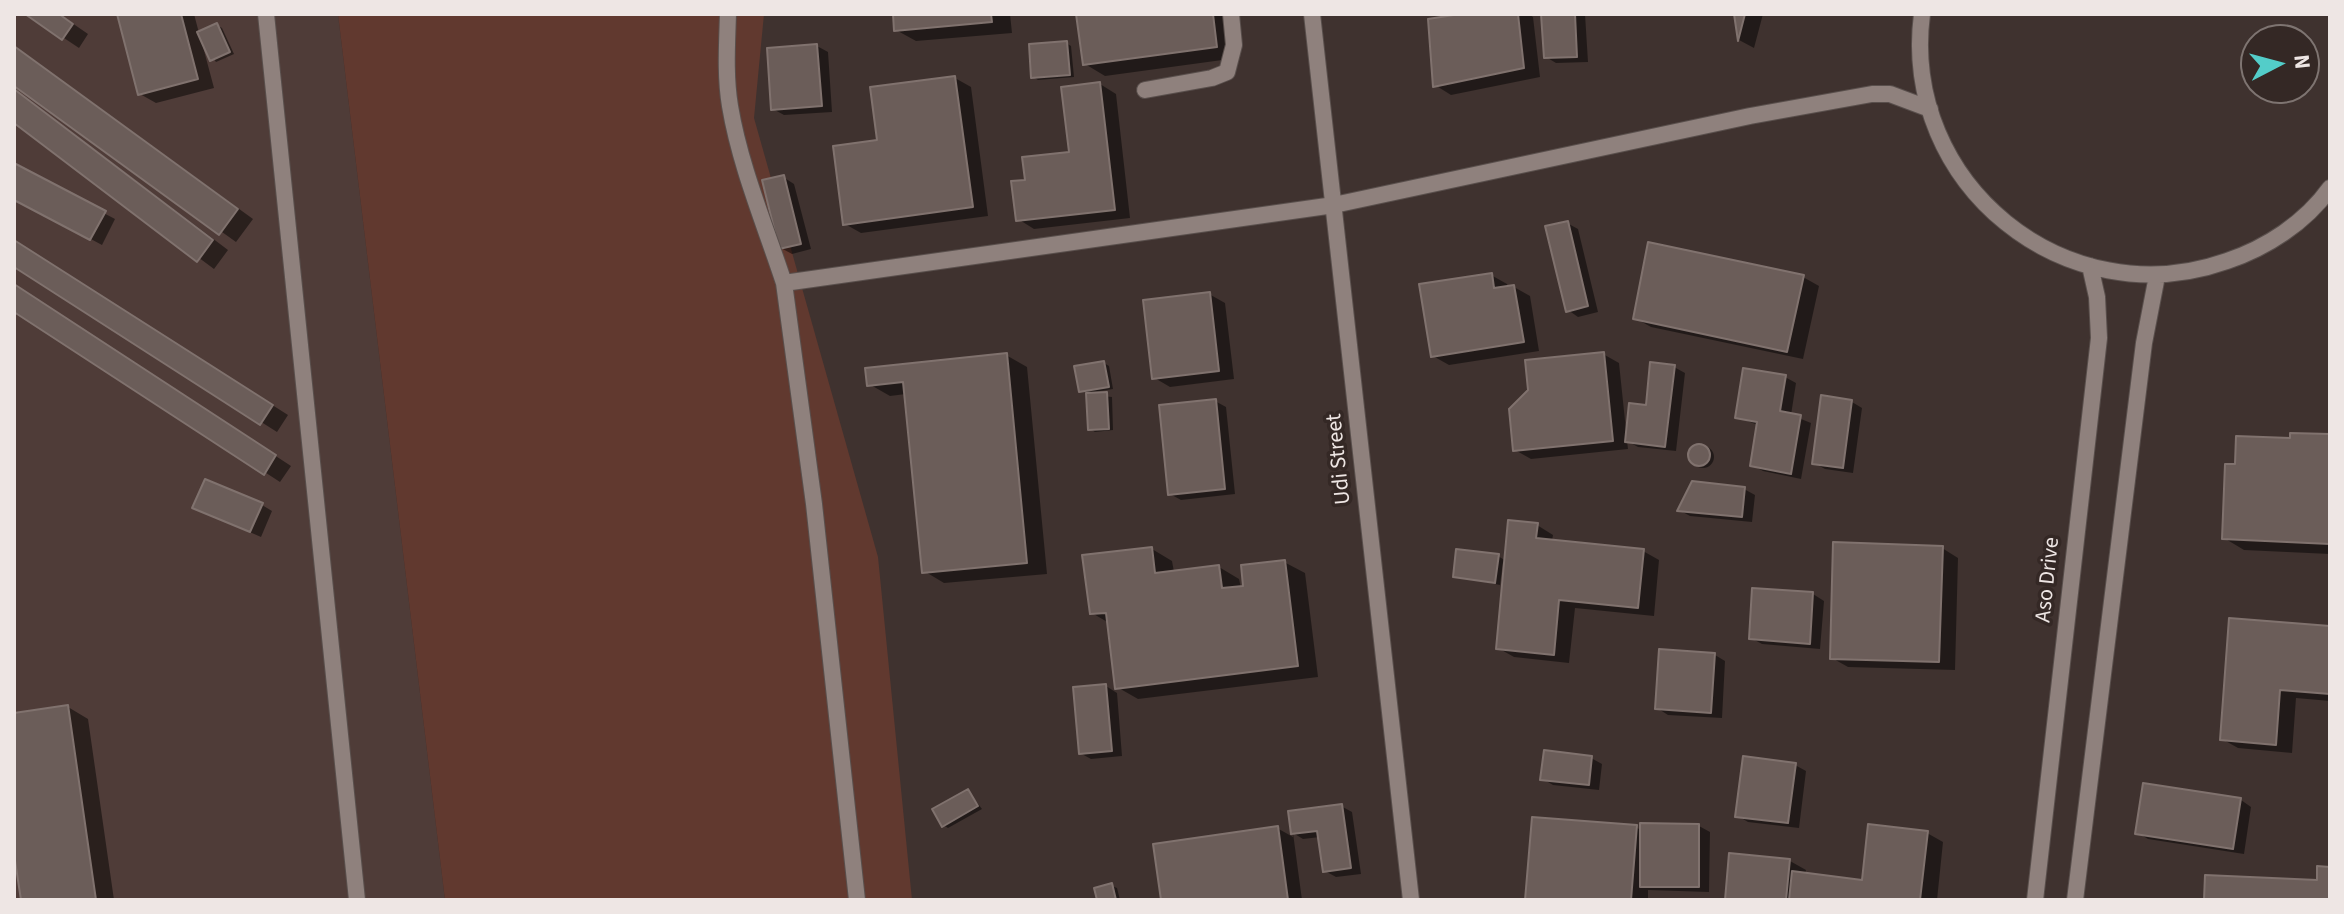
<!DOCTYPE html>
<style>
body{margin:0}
#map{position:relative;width:2344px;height:914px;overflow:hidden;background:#3f322f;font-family:"Source Sans 3",sans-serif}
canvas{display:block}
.frame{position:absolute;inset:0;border:16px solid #eee6e4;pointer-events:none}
.north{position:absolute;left:2240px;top:24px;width:80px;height:80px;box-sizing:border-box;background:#342825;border:2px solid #7e7471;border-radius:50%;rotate:84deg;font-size:22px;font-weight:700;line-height:32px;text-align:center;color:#eee6e4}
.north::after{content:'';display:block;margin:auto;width:28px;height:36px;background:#53cdc9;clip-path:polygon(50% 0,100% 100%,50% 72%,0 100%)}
</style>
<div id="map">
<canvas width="2344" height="914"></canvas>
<div class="frame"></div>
<div class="north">N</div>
</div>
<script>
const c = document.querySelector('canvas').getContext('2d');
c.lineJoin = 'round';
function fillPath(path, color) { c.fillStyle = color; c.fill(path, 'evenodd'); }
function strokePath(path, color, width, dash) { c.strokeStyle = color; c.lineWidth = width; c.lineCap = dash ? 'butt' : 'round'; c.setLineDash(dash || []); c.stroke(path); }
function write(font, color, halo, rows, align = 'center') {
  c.font = font + ' "Source Sans 3",sans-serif'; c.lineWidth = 7; c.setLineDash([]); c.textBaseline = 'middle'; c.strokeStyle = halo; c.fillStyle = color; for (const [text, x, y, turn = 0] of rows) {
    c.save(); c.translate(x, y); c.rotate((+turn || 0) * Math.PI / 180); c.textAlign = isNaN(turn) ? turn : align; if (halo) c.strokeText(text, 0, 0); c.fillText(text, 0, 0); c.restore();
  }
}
const built = new Path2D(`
 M14 14H338L445 900H14Z`);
const green = new Path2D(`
 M338 14H764L754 118 878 557 912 900H445Z`);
const shadow = new Path2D(`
 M28 14H59L88 34 79 48Z
 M119 14H194L199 33 217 25 222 28 234 54 216 62 202 43 214 88 156 103 140 94Z
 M895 14H1010L1012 33 916 41 896 30Z
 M1078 14H1231L1237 58 1105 76 1085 64Z
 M1474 14H1528L1533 17 1540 77 1451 95 1435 85Z
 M1543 14H1585L1588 62 1556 63 1546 57Z
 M1736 14H1763L1754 48 1739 40Z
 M1066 43 1071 46 1074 77 1038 80 1033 77Z
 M14 46 253 219 236 242 14 83Z
 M817 46 828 52 832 112 784 115 773 109Z
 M955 78 971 87 988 216 861 233 845 224Z
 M1100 84 1116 94 1130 218 1034 229 1018 219 1027 181 1071 153Z
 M14 89 228 250 214 269 14 120Z
 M14 166 115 219 102 245 14 198Z
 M783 177 794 184 811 249 792 254 781 248Z
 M1567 223 1578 229 1598 312 1578 317 1568 310Z
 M14 241 288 415 277 432 14 265Z
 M1491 275 1507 284 1508 288 1514 287 1530 296 1539 351 1449 365 1433 356Z
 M1803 277 1819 286 1803 359 1651 327 1635 318Z
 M14 285 291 466 280 482 14 309Z
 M1209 294 1225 303 1234 379 1170 387 1153 377Z
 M1603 354 1619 363 1626 430 1647 407 1674 367 1685 373 1676 451 1638 447 1627 441 1628 449 1531 459 1515 450Z
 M1006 355 1027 367 1047 574 944 583 924 571 906 394 890 396 869 384Z
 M1104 363 1109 366 1113 389 1094 392V395L1112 397 1113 430 1095 432 1090 429 1088 393 1081 391Z
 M1785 377 1796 383 1791 415 1811 423 1801 479 1763 471 1752 465 1758 425 1737 417Z
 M1215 401 1226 407 1235 494 1181 500 1170 494Z
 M1852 402 1862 408 1853 473 1825 469 1814 463Z
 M2330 436V554L2244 550 2224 538 2237 466 2291 440Z
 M1692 457a11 11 0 1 1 22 0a11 11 0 1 1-22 0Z
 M1744 489 1755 495 1752 522 1690 516 1679 510Z
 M262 505 272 511 261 537 206 513Z
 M1537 525 1553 535 1552 541 1643 551 1659 560 1654 616 1575 608 1569 663 1514 657 1498 648 1506 562H1503L1500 585 1455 576 1498 556 1506 561Z
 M1942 548 1958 558 1955 670 1848 667 1832 658Z
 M1152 549 1172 561 1174 572 1219 567 1239 579 1241 588 1284 562 1305 573 1318 677 1138 699 1117 687 1109 623 1092 613Z
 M1813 594 1824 601 1820 649 1762 644 1751 638Z
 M2330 628V701L2296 698 2292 753 2238 748 2222 739Z
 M1715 655 1725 661 1722 718 1668 715 1657 708Z
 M1106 686 1117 693 1122 756 1091 759 1080 753Z
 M68 707 88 719 114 900H23L14 840V715Z
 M1591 758 1602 764 1599 790 1553 785 1543 779Z
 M1795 765 1806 771 1799 828 1748 822 1738 816Z
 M2145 785 2241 800 2251 807 2244 854 2148 839 2138 833Z
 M968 791 982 809 948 828 943 825Z
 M1341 806 1352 812 1361 874 1336 877 1325 871 1320 837 1303 839 1293 833 1302 900H1163L1277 828 1293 837 1290 813Z
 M1699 826 1710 832 1709 892 1648 890V900H1527L1636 827 1642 831Z
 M1927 833 1943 842 1937 900H1727L1790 861 1806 870 1805 875 1864 882Z
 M1112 886 1117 888 1120 900H1099Z`);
const building = new Path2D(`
 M25 14H59L73 24 62 40Z
 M117 14H181L198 79 138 95Z
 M893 14H991L992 22 894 31Z
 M1076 14H1213L1217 47 1083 65Z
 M1460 14H1518L1524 68 1433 87 1428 19Z
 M1541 14H1575L1577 57 1544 58Z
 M1734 14H1745L1738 41Z
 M217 23 230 52 210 61 197 32Z
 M1067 41 1070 75 1031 78 1029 44Z
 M817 44 822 106 771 110 767 48Z
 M14 46 238 209 219 235 14 86Z
 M955 76 973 207 843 225 833 146 877 140 870 87Z
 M1100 82 1115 210 1016 221 1011 181 1025 180 1022 157 1069 152 1061 87Z
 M14 89 213 240 197 262 14 123Z
 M14 163 106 211 90 240 14 200Z
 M784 175 801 244 779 249 762 180Z
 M1568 221 1588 306 1566 312 1545 226Z
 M14 240 273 405 260 425 14 267Z
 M1648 242 1804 275 1787 352 1633 319Z
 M1492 273 1494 288 1514 285 1524 342 1431 357 1419 284Z
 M14 284 276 455 264 475 14 312Z
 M1210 292 1219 371 1152 379 1143 300Z
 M1604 352 1613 441 1513 451 1509 409 1528 390 1525 360Z
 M1007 353 1027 563 922 573 903 382 867 386 865 368Z
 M1104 361 1109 387 1079 392 1074 366Z
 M1650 362 1675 365 1665 447 1625 442 1629 403 1646 405Z
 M1743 368 1786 375 1780 411 1801 415 1791 474 1750 466 1757 422 1735 418Z
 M1107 392 1109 429 1088 430 1086 393Z
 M1821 395 1852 400 1843 468 1812 464Z
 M1216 399 1225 489 1168 495 1159 405Z
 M2290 433 2330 434V544L2222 539 2225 464H2235L2236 436 2290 438Z
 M1688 455a11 11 0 1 1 22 0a11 11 0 1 1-22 0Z
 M205 479 263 503 250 532 192 508Z
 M1692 481 1745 487 1742 517 1677 511Z
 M1508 520 1538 523 1536 538 1644 549 1638 608 1559 600 1554 655 1496 649Z
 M1833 542 1943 546 1939 662 1830 659Z
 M1152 547 1155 573 1219 565 1222 588 1243 586 1241 565 1285 560 1298 666 1115 689 1106 613 1090 614 1082 555Z
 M1456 549 1499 554 1495 583 1453 577Z
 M1752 588 1813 592 1810 644 1749 639Z
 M2229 618 2330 626V694L2280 690 2276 745 2220 740Z
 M1659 649 1715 653 1711 713 1655 709Z
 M1106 684 1112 751 1079 754 1073 687Z
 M68 705 96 900H21L14 854V713Z
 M1544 750 1592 756 1589 785 1540 780Z
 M1743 756 1796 763 1788 823 1735 817Z
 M2143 783 2241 798 2233 849 2135 834Z
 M968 789 978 806 942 827 932 809Z
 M1342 804 1351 868 1323 872 1317 831 1291 834 1288 811Z
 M1532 817 1637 825 1631 900H1525Z
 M1640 823 1699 824V887H1640Z
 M1868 824 1928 831 1920 900H1789L1792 871 1862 880Z
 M1278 826 1288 900H1161L1153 844Z
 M1729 853 1790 859 1786 900H1725Z
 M2317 866 2330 867V900H2204L2205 875 2317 880Z
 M1112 883 1116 900H1097L1094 888Z`);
const street = new Path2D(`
 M266 14 357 900
 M728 14C727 45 725 76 730 106 740 166 765 225 784 283
 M1312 14 1411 900
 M1922 14C1900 184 2066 318 2227 261 2266 248 2305 223 2330 188
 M1145 90 1212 78 1227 72 1234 45 1231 14
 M857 900 814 504 784 283 1334 205 1750 116 1872 94H1890L1930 109
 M2035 900 2099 338 2097 297 2090 266
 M2075 900 2144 343 2157 276`);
const streetNames = [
 ["Udi Street",1340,459,-96],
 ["Aso Drive",2049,580,-84]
];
fillPath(built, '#4f3c38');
fillPath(green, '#61392f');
fillPath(shadow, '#0007');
fillPath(building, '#6b5d59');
strokePath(building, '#80726e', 2);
strokePath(street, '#594f4c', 18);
strokePath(street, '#8f817d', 16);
write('22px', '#eee6e4', '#342825', streetNames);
</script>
